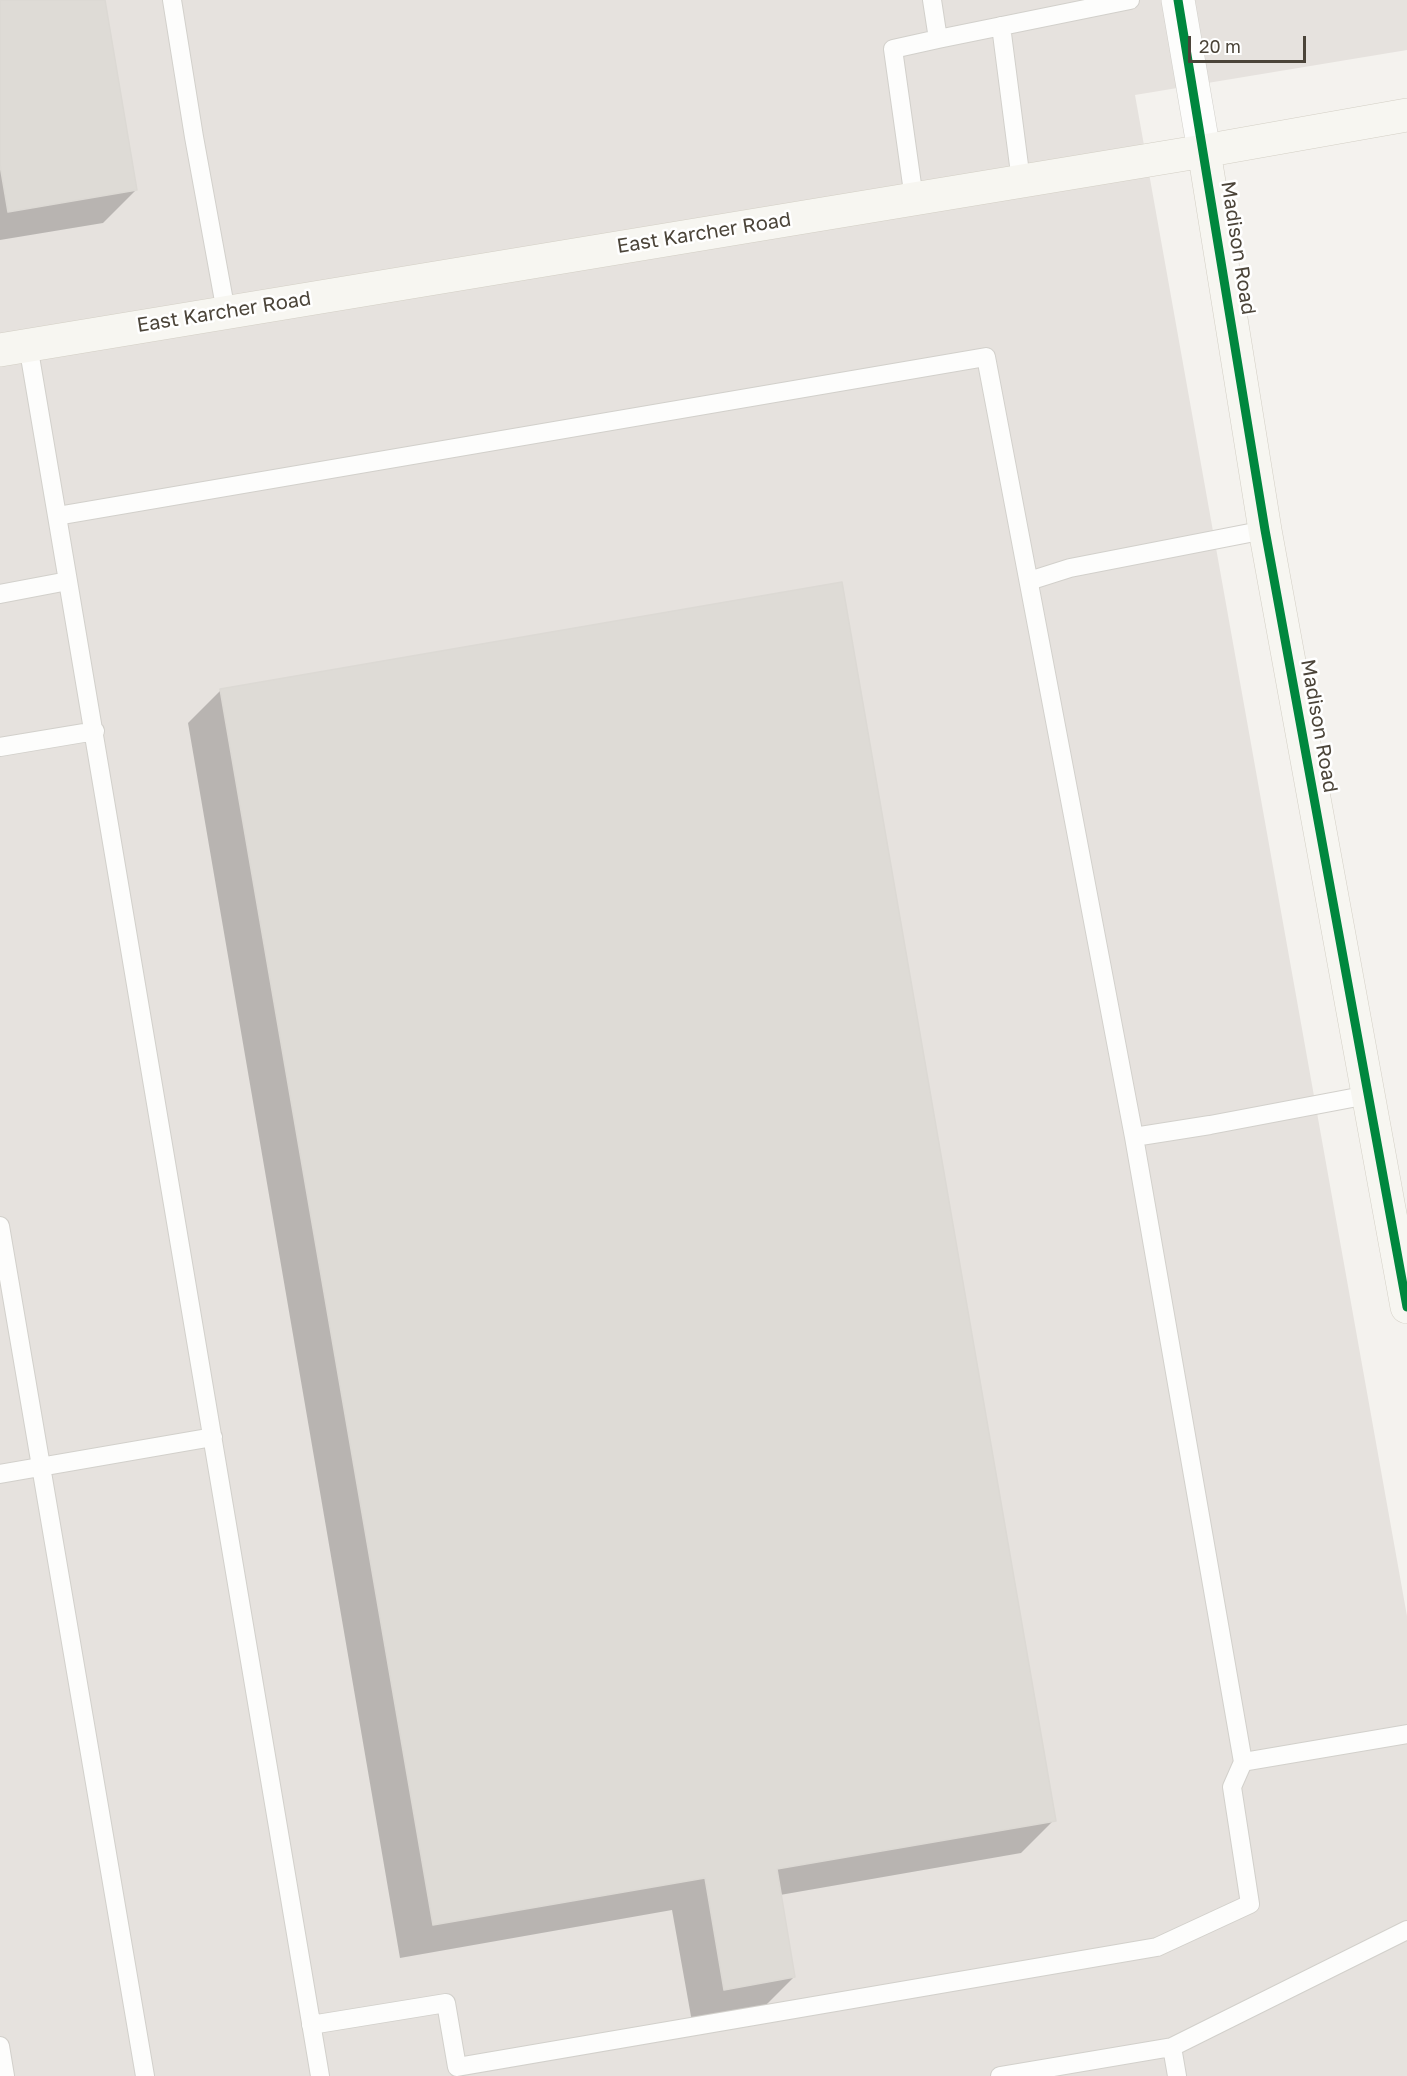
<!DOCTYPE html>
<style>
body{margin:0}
#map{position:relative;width:1407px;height:2076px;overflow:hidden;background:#f4f2ee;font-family:"Golos Text",sans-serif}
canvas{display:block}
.scale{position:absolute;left:1188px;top:36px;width:118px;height:27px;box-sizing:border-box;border:3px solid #4b4439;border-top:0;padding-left:8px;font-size:18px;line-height:21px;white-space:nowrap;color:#4b4439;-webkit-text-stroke:4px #fff;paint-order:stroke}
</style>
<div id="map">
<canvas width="1407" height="2076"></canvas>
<div class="scale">20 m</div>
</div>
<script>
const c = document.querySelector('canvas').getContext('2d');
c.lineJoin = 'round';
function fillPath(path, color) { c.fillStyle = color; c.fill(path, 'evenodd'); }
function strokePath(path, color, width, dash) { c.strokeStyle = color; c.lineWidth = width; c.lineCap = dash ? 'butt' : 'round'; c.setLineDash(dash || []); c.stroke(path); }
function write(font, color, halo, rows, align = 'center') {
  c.font = font + ' "Golos Text",sans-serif'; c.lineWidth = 5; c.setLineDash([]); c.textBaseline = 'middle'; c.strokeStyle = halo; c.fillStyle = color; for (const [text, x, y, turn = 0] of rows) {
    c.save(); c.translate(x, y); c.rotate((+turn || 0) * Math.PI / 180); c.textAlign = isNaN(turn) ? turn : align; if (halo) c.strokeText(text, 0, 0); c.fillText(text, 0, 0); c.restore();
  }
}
const industrial = new Path2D(`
 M0 0H1407V50L1135 95 1407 1616V2076H0Z`);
const shadow = new Path2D(`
 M0 0H103L136 190 103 223 0 240Z
 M221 690 1054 1820 1021 1853 780 1895 794 1977 761 2010 692 2022 672 1910 400 1958 188 723Z`);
const building = new Path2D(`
 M0 0H105L137 190 8 212 0 165Z
 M842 582 1056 1821 777 1869 795 1977 724 1990 705 1878 433 1925 220 689Z`);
const lane = new Path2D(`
 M172 0 194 137 226 312
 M1001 26 1021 181
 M938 39 1130 0
 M914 199 893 49 938 39 932 0
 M28 345 57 516 986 357 1134 1137 1243 1762 1232 1787 1250 1904 1157 1947 457 2067 446 2003 311 2025
 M57 516 320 2076
 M1029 581 1070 568 1265 530
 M0 594 68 581
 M0 747 95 731
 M1134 1137 1210 1125 1368 1095
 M0 1226 145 2076
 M0 1474 213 1437
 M1243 1762 1407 1734
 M0 2046 5 2076
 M1172 2047 1177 2076
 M1000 2076 1172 2047 1407 1930`);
const street = new Path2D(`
 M1178 0 1204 151`);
const secondary = new Path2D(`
 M1204 151 1265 530 1407 1307
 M0 350 1204 151 1407 115`);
const cycleway = new Path2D(`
 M1178 0 1265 530 1407 1307`);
const streetNames = [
 ["East Karcher Road",704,233,-9],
 ["Madison Road",1238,248,81],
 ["East Karcher Road",224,312,-9],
 ["Madison Road",1319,726,80]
];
fillPath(industrial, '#e6e2de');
fillPath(shadow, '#0003');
fillPath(building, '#dedbd6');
strokePath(building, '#dcd9d4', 1.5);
strokePath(lane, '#d2d0cb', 20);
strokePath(street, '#d2d0cb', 34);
strokePath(secondary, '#d3cfc5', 34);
strokePath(lane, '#fdfdfc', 18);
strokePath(street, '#fdfdfc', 33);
strokePath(secondary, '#f7f6f1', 33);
strokePath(cycleway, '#00873e', 9);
write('20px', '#4b4439', '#fff', streetNames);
</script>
